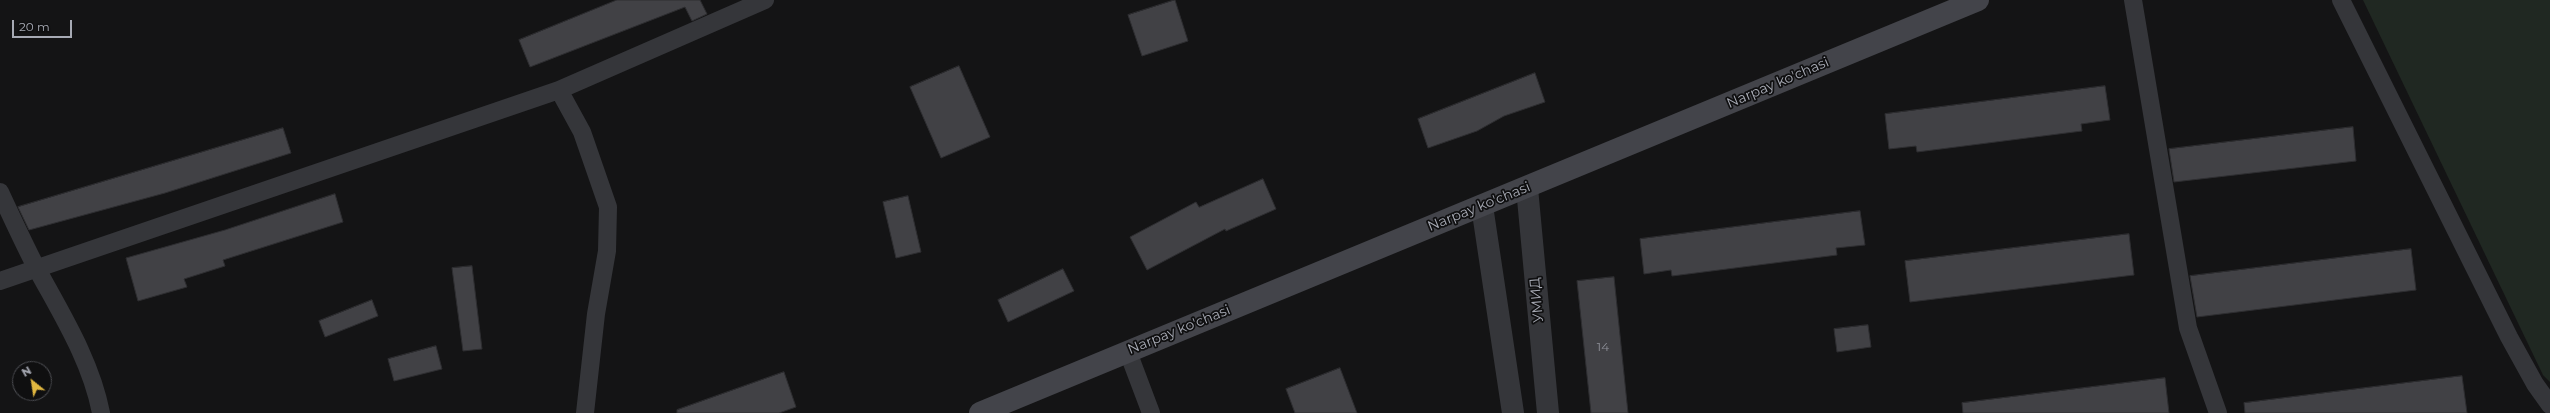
<!DOCTYPE html>
<meta charset="utf-8">
<style>
body{margin:0}
#map{position:relative;width:2550px;height:413px;overflow:hidden;background:#141415;font-family:Montserrat,sans-serif}
canvas{display:block}
.north{position:absolute;left:12px;top:361px;width:40px;height:40px;box-sizing:border-box;background:#0f0f10;border:1px solid #4c4d52;border-radius:50%;rotate:330deg;font-size:11px;font-weight:700;line-height:16px;text-align:center;color:#a7aab4}
.north::after{content:'';display:block;margin:auto;width:14px;height:18px;background:#e1b740;clip-path:polygon(50% 0,100% 100%,50% 72%,0 100%)}
.scale{position:absolute;left:12px;top:20px;width:60px;height:18px;box-sizing:border-box;border:2px solid #a7aab4;border-top:0;padding-left:5px;font-size:12px;line-height:14px;white-space:nowrap;color:#a7aab4;-webkit-text-stroke:3px #0f0f10;paint-order:stroke}
</style>
<div id="map">
<canvas width="2550" height="413"></canvas>
<div class="north">N</div>
<div class="scale">20 m</div>
</div>
<script>
const c = document.querySelector('canvas').getContext('2d');
c.lineJoin = 'round';
function fillPath(path, color) { c.fillStyle = color; c.fill(path, 'evenodd'); }
function strokePath(path, color, width, dash) { c.strokeStyle = color; c.lineWidth = width; c.lineCap = dash ? 'butt' : 'round'; c.setLineDash(dash || []); c.stroke(path); }
function write(font, color, halo, rows, align = 'center') {
  c.font = font + ' Montserrat,sans-serif'; c.lineWidth = 3.5; c.setLineDash([]); c.textBaseline = 'middle'; c.strokeStyle = halo; c.fillStyle = color; for (const [text, x, y, turn = 0] of rows) {
    c.save(); c.translate(x, y); c.rotate((+turn || 0) * Math.PI / 180); c.textAlign = isNaN(turn) ? turn : align; if (halo) c.strokeText(text, 0, 0); c.fillText(text, 0, 0); c.restore();
  }
}
const green = new Path2D(`
 M2363 0H2550V382L2543 375Z`);
const building = new Path2D(`
 M617 0H700L707 14 692 21 685 7 530 67 519 40Z
 M1175 0 1188 41 1142 56 1128 15Z
 M959 66 990 137 941 158 910 87Z
 M1535 73 1545 102 1504 116 1477 131 1428 148 1418 119Z
 M2105 86 2110 120 2081 124 2082 131 1917 152 1916 146 1889 149 1885 114Z
 M2353 127 2356 161 2174 182 2169 149Z
 M283 128 291 153 165 193 29 230 18 207Z
 M1263 179 1276 209 1226 231 1225 229 1147 270 1130 237 1196 202 1199 207Z
 M335 194 343 222 223 260 225 266 184 279 187 287 138 301 126 258 225 230Z
 M908 196 921 252 896 258 883 202Z
 M1860 211 1865 245 1836 248 1837 255 1672 276 1671 270 1644 274 1640 239Z
 M2129 234 2134 275 1910 302 1905 261Z
 M2411 249 2416 290 2197 317 2190 276Z
 M472 266 482 349 463 351 452 268Z
 M1063 269 1074 291 1008 322 998 300Z
 M1614 277 1628 413H1591L1577 281Z
 M372 300 378 316 325 337 319 321Z
 M1868 325 1871 347 1837 352 1834 329Z
 M436 346 442 369 394 381 388 359Z
 M1340 368 1357 413H1295L1286 389Z
 M784 372 796 407 779 413H677V410Z
 M2462 376 2467 413H2245L2244 403Z
 M2165 378 2169 413H1963L1962 403Z`);
const minor = new Path2D(`
 M2133 0 2188 328 2218 413
 M2341 0 2509 337 2535 384 2550 405
 M559 90 582 132 608 207 607 251 596 314 585 413
 M0 192C12 218 24 244 37 269 62 315 91 361 101 413
 M0 281 559 90 765 0
 M1128 352 1151 413`);
const tertiary = new Path2D(`
 M1527 188 1548 413
 M1482 206 1513 413`);
const secondary = new Path2D(`
 M980 413 1978 0`);
const numberNames = [
 ["14",1603,347]
];
const streetNames = [
 ["Narpay ko'chasi",1778,83,-23],
 ["Narpay ko'chasi",1479,207,-22],
 ["УМИД",1537,300,-95],
 ["Narpay ko'chasi",1179,330,-22]
];
fillPath(green, '#202822');
fillPath(building, '#414145');
strokePath(building, '#2e2e31', 1);
strokePath(minor, '#35363a', 18);
strokePath(tertiary, '#35363a', 22);
strokePath(secondary, '#43444a', 22);
write('12px', '#8e9098', null, numberNames);
write('14px', '#a7aab4', '#0f0f10', streetNames);
</script>
